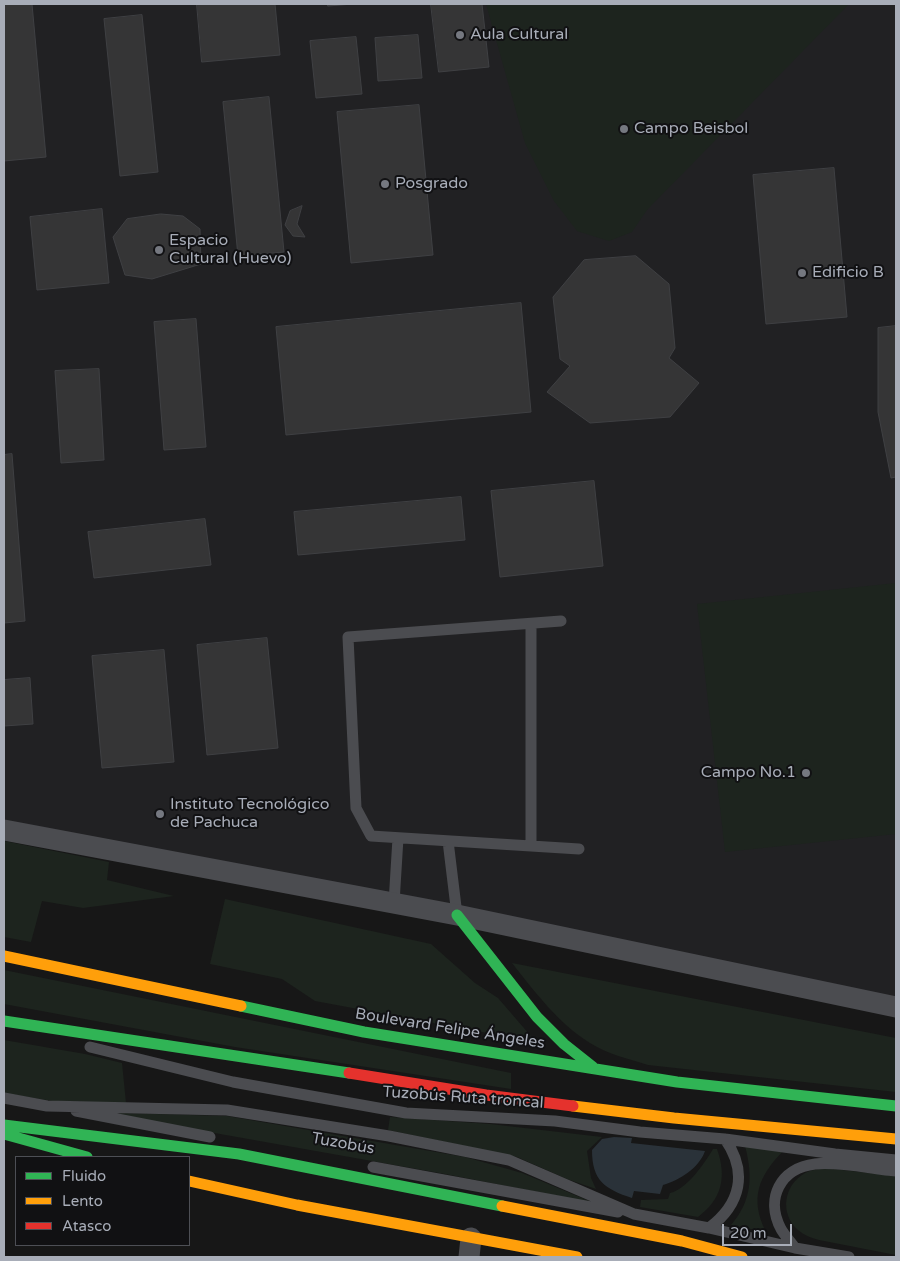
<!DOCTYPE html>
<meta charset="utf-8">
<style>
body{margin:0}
#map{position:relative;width:900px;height:1261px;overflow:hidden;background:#171717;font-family:"Varela Round",sans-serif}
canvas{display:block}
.frame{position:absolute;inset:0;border:5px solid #a8adb8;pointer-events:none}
.legend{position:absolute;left:15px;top:1156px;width:175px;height:90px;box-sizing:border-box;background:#111113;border:1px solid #4d4f55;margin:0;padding:6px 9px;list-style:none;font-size:15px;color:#a8adb8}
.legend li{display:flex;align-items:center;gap:10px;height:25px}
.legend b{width:25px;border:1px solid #4d4f55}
.scale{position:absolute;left:722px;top:1224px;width:70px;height:22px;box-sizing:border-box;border:2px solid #a8adb8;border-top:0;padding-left:6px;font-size:15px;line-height:18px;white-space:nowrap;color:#a8adb8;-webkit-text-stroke:4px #111113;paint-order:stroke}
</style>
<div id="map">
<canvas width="900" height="1261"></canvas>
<div class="frame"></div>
<ul class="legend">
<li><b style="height:6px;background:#30b455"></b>Fluido</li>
<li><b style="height:6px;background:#ff9f0a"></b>Lento</li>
<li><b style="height:6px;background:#e5322d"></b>Atasco</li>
</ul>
<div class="scale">20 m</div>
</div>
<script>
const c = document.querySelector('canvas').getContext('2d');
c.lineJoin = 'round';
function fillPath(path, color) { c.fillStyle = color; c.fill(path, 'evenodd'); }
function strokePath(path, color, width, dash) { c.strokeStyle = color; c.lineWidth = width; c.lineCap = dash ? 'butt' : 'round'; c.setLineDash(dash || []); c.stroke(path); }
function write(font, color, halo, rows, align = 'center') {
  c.font = font + ' "Varela Round",sans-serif'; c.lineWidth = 4; c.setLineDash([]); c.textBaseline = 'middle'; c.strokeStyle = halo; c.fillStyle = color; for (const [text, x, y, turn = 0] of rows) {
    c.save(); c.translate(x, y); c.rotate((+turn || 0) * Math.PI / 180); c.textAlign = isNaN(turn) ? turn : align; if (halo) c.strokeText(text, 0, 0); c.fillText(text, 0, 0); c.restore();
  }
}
const built = new Path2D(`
 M4 4H896V1005L4 830Z`);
const green = new Path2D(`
 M486 4H849L647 210 632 232 609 241 577 231 554 201 525 143Z
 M896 583V834L725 852 697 604Z
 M4 841 109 862 107 880 174 896 83 908 42 901 31 942 4 937Z
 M225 899 431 944 475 983 498 998 536 1042 315 1001 282 979 210 964Z
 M512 963 896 1038V1092L648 1065C629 1059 607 1054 590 1043 558 1023 535 992 512 963Z
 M4 970 511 1073V1089L235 1047 4 1004Z
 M4 1040 85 1054 122 1063 126 1103 52 1101 4 1093Z
 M120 1113 227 1116 465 1157 522 1173 594 1203 445 1174 119 1116Z
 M390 1117 490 1124 602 1137 587 1151 591 1178 596 1189 567 1179 517 1157 388 1130Z
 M745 1146 783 1151C759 1176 749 1198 766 1232L731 1225C752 1201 753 1176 745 1146Z
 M713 1149H717C727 1177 722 1199 698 1217L640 1207 641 1200 668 1199 670 1193C686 1190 705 1163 713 1149Z
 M824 1168 896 1176V1255L819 1240C811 1238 804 1235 798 1230 779 1213 784 1185 805 1173 811 1170 818 1169 824 1168Z`);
const water = new Path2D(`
 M614 1137 632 1138 631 1143 705 1151C699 1168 680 1180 663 1185L660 1194 634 1191 632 1198C605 1189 592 1181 592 1150L602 1139Z`);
const building = new Path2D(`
 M4 4H32L46 157 4 161Z
 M197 4H275L280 55 202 62Z
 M328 4H353L328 6Z
 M431 4H482L489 67 439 72Z
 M142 15 158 172 120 176 104 19Z
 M418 35 422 78 378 81 375 38Z
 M356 37 362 94 316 98 310 41Z
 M269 97 284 252 238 256 223 102Z
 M419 105 433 255 351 263 337 112Z
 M834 168 847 317 766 324 753 175Z
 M302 206 297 224 305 237 293 236 285 225 290 211Z
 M102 209 109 283 37 290 30 217Z
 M161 214 183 216 200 229 201 264 152 279 125 275 113 237 127 219Z
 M636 256 669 284 675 348 669 358 699 383 670 417 590 423 547 392 570 366 560 359 553 297 584 260Z
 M521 303 531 412 286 435 276 327Z
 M196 319 206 447 164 450 154 322Z
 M896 326V477L891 478 878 412V328Z
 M99 369 104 460 61 463 55 371Z
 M12 454 25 621 4 623V455Z
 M594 481 603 566 500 577 491 491Z
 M461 497 465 540 298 555 294 512Z
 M205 519 211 565 94 578 88 532Z
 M267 638 278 748 207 755 197 645Z
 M164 650 174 762 102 768 92 656Z
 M30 678 33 724 4 726V680Z`);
const lane = new Path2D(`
 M561 621 348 637 356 808 371 836 579 849
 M448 841 457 915
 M531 846V624
 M394 903 398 838
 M90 1047 233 1082 406 1113 555 1121 640 1132 725 1139 835 1154 896 1160
 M4 1098 47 1106 227 1110 389 1136 509 1160 634 1214 709 1228 795 1248 849 1257
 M76 1111 210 1137
 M373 1167 618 1212
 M709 1228C741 1204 748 1172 725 1139
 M795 1248C791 1242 785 1236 781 1229 765 1199 780 1168 815 1164 838 1161 872 1169 896 1171`);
const street = new Path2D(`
 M4 830 457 915 896 1007
 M469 1257 471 1238`);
const fast = new Path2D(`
 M457 915 537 1017 564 1044 593 1067
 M241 1006 364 1032 677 1082 896 1106
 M4 1021 349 1073
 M4 1125 239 1154 502 1206
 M4 1134 87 1157`);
const slow = new Path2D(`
 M4 956 241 1006
 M573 1106 674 1118 896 1139
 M189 1181 297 1205 577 1257
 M502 1206 682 1241 742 1257`);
const jam = new Path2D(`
 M349 1073 486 1095 573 1106`);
const markers = [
 [460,35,5,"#757880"],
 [624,129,5,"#757880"],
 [385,184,5,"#757880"],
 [159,250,5,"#757880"],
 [802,273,5,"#757880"],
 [806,773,5,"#757880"],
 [160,814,5,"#757880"]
];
const poiNames = [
 ["Aula Cultural",470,35],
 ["Campo Beisbol",634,129],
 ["Posgrado",395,184],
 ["Espacio",169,241],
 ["Cultural (Huevo)",169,259],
 ["Edificio B",812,273],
 ["Campo No.1",796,773,"right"],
 ["Instituto Tecnológico",170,805],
 ["de Pachuca",170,823]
];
const streetNames = [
 ["Boulevard Felipe Ángeles",450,1029,9],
 ["Tuzobús Ruta troncal",463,1098,4],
 ["Tuzobús",343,1144,10]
];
fillPath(built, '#212123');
fillPath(green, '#1d241e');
fillPath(water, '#2a3239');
fillPath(building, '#353536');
strokePath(building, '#3f4043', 1);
strokePath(lane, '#4b4c50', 11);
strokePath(street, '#4b4c50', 21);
strokePath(fast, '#30b455', 11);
strokePath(slow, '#ff9f0a', 11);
strokePath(jam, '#e5322d', 11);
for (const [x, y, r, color] of markers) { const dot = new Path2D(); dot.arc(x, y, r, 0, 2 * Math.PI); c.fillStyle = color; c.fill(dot); strokePath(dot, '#111113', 2); }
write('16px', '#a8adb8', '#111113', poiNames, 'left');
write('16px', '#a8adb8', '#111113', streetNames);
</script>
